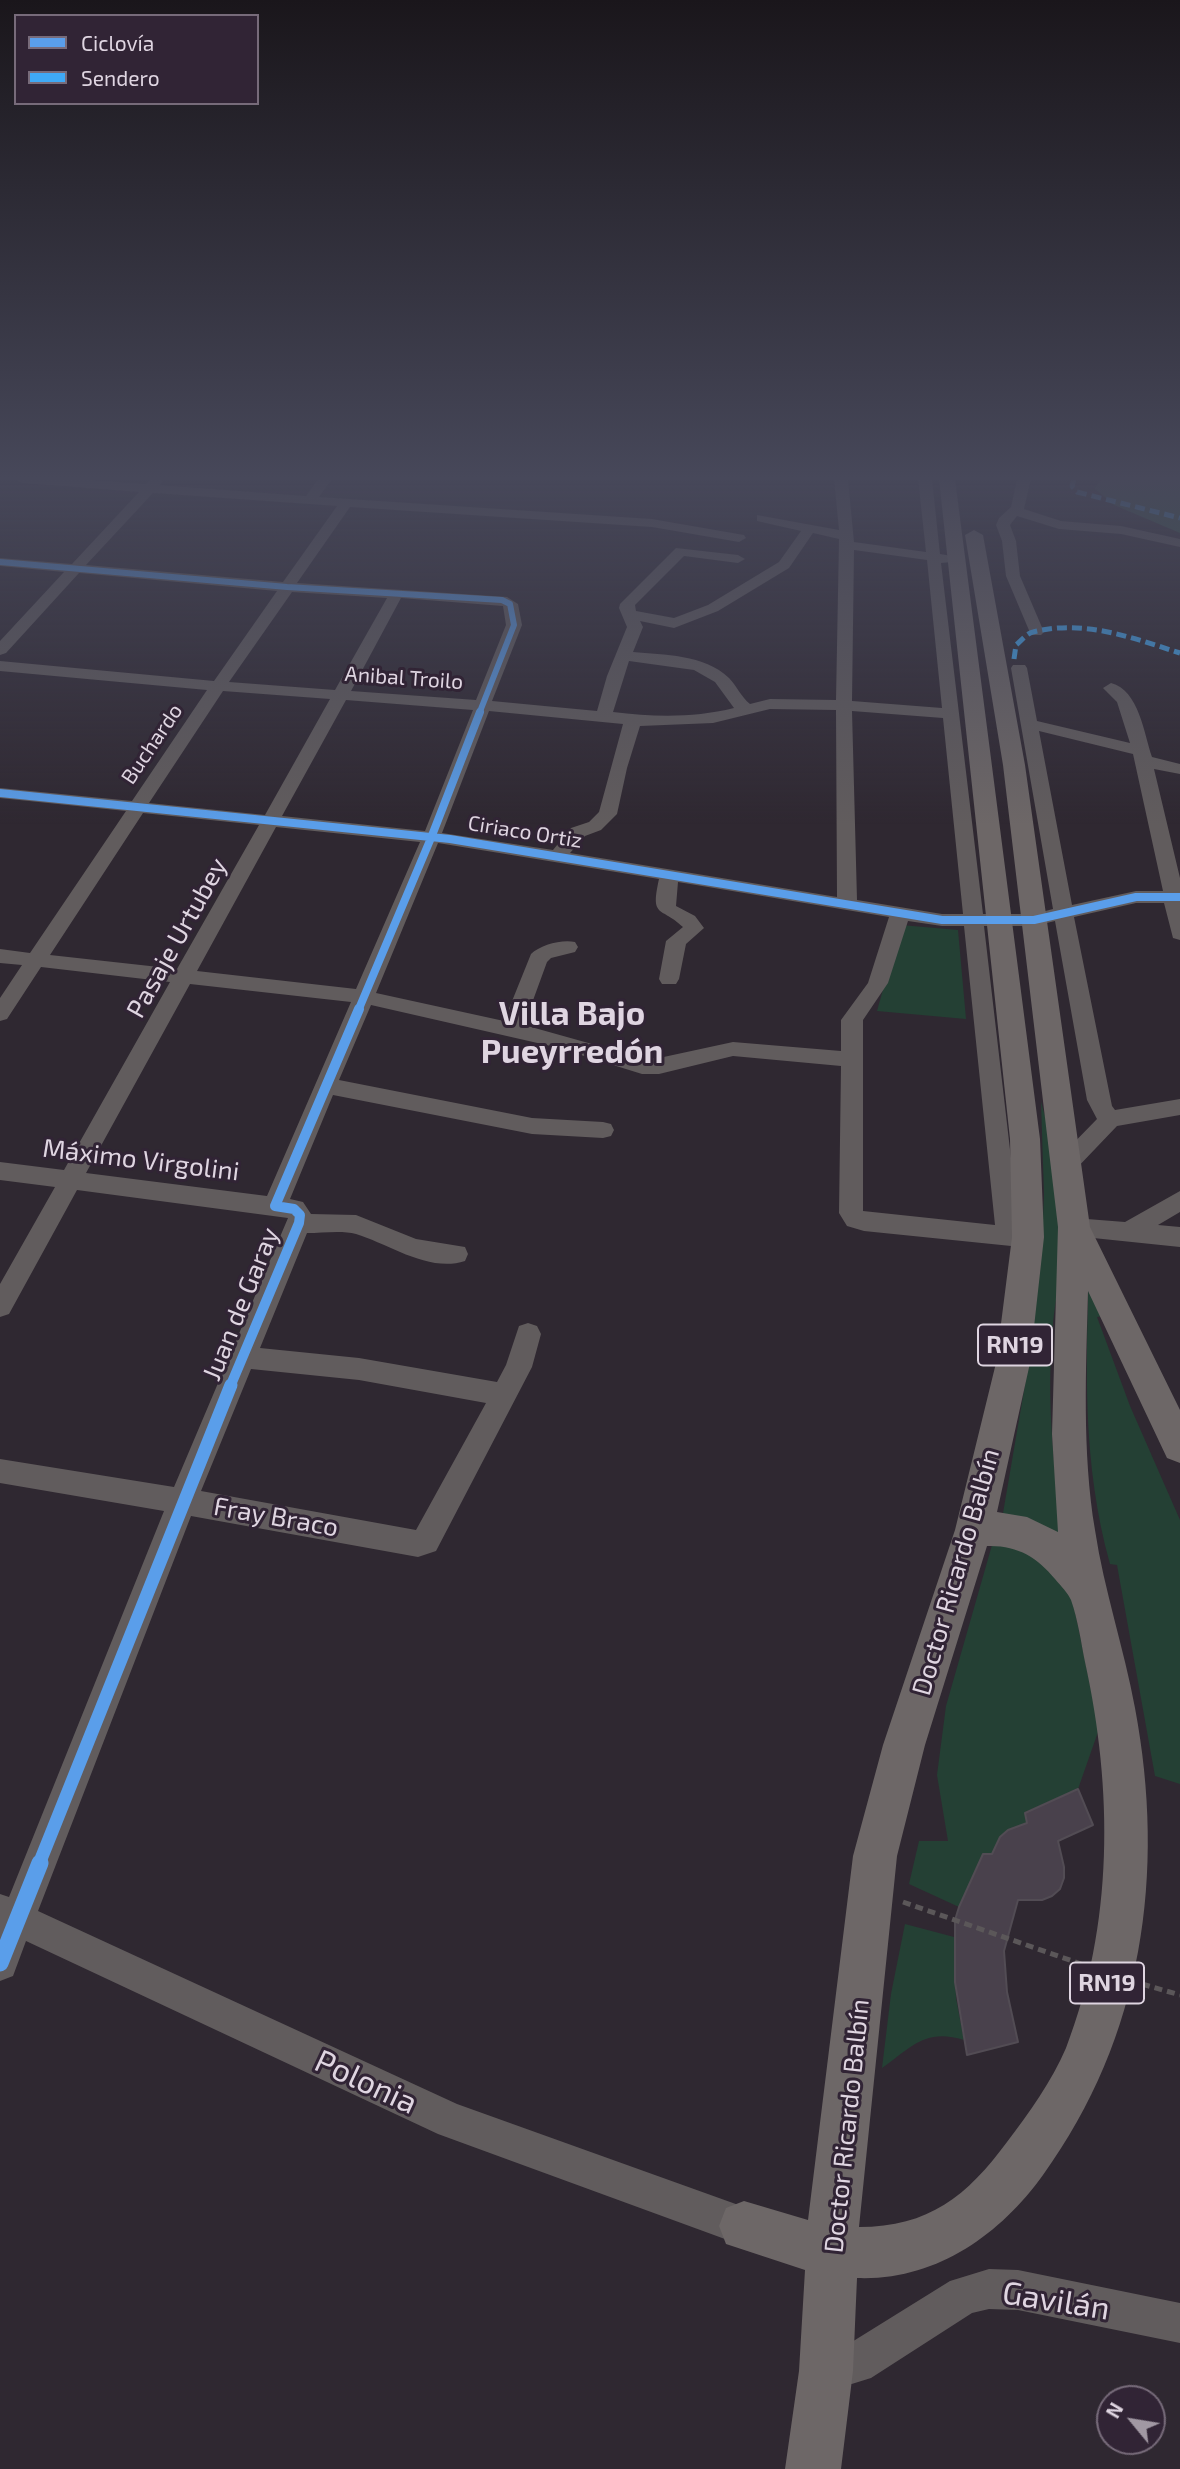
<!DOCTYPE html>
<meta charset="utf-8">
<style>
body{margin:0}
#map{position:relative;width:1180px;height:2469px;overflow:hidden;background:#2f2831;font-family:"Exo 2",sans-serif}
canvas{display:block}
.legend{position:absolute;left:14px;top:14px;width:245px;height:91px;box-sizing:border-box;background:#312435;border:2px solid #776b7a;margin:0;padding:9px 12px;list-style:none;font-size:21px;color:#dfd5e1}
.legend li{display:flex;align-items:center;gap:14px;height:35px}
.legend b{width:35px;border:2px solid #776b7a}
.north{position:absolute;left:1096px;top:2385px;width:70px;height:70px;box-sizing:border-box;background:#312435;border:2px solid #776b7a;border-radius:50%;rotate:300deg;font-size:19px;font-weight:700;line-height:28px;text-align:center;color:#dfd5e1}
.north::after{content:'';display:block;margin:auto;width:24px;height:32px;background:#a198a3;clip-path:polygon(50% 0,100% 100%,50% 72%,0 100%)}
</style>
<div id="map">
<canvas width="1180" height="2469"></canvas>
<ul class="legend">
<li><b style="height:9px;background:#5a9eea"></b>Ciclovía</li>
<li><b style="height:9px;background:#3fa9f5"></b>Sendero</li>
</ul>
<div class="north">N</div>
</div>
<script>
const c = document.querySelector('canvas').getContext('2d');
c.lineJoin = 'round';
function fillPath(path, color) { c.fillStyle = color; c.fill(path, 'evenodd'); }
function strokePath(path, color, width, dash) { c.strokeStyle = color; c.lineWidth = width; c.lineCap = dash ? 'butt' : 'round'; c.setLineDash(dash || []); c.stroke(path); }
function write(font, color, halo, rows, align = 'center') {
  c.font = font + ' "Exo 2",sans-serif'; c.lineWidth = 6; c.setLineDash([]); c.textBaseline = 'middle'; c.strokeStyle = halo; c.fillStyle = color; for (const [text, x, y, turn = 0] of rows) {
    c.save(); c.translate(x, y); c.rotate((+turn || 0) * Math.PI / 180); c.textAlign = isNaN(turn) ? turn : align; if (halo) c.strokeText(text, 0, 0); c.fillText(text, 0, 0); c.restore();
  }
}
const green = new Path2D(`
 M901 925 958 930 966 1019 877 1011Z
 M1041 1102C1048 1129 1061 1157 1065 1185 1072 1232 1058 1277 1053 1323 1046 1398 1053 1473 1066 1547L1002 1519 1026 1379 1042 1244 1044 1194Z
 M1089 1266 1110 1315 1097 1317 1130 1406 1180 1520V1784L1155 1776 1117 1565 1110 1564C1082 1462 1086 1370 1089 1266Z
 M994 1538 1066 1567 1099 1729 1078 1789 1025 1812 1027 1827 995 1853 983 1855 959 1907 909 1884 919 1841H948L937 1775 946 1706Z
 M905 1924 954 1937 956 1998 964 2040C925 2028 912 2047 882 2068L891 1994Z`);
const forest = new Path2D(`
 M1102 479H1180V533L1114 505 1094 488Z`);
const building = new Path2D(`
 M1078 1789 1093 1825 1058 1841 1064 1867V1878L1060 1889 1052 1896 1042 1900H1018L1004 1951 1007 1992 1018 2042 967 2055 955 1982V1920L959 1907 983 1854H992L1000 1837 1008 1830 1027 1823 1025 1813Z`);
const path = new Path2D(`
 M903 1902 1081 1964
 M1142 1984 1180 1995`);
const minor = new Path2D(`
 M15 479H76L146 484 151 479H163L160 485 306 496 318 479H332L319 497 652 519 744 535 746 538 739 542 652 527 350 507 297 583 507 597 518 604 522 625 492 701 597 711 607 676 627 627 619 608 620 604 676 548 738 555 745 559 738 563 684 556 635 605 636 611 674 618 708 605 779 562 801 531 757 521V515L839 530 834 479H848L854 542 926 552 918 479H932L940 554 952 556 954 559 952 562 941 563 983 914H1034L1053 909 1011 668 1013 665H1025L1027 668 1037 721 1130 743 1117 702 1103 688 1111 683C1139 690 1144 734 1152 757L1180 764V774L1154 769 1180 878V940L1173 938 1164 903H1136L1074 917 1112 1106 1115 1110 1180 1099V1115L1117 1126 1074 1171 1066 1174 1058 1171 1054 1165 1058 1159 1097 1119 1087 1100 1055 921 1034 926H984L1019 1227 1030 1230 1033 1237 1030 1244 1021 1247 864 1231 847 1226 839 1213 841 1066 733 1056 659 1074H642L555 1047 371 1005 339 1080 532 1118 603 1122 611 1124 614 1130 611 1136 603 1138 532 1134 333 1095 290 1199 303 1202 311 1214 356 1215 416 1239 465 1247 468 1254 465 1261C429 1273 389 1244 356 1234 342 1230 322 1233 307 1233L260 1348 359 1358 497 1382 506 1365 519 1326 528 1323 537 1326 541 1334 532 1367 436 1551 418 1557 191 1516 38 1911 457 2104 758 2212 764 2226 758 2240 744 2246 438 2134 26 1941 13 1976 0 1981V1894L9 1897 164 1511 0 1483V1459L174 1487 288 1218 77 1190 9 1314 0 1317V1284L55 1187 0 1180V1162L64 1170 170 982 41 967 7 1019 0 1021V998L22 965 0 963V949L30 953 126 811 0 798V788L132 801 207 690 0 671V661L214 681 277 591 79 573 6 653 0 655V641L64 572 0 566V558L72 564 139 492 22 483ZM153 493 337 506 283 582 86 565ZM813 533 839 539 836 700 770 699 750 704C741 697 737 686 729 678 704 654 664 655 633 652L643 627 640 621 674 628 718 611 789 568ZM854 550 927 560 942 708 852 701ZM292 592 387 598 335 690 229 682ZM401 598 503 606 506 625 476 700 351 691ZM629 661 694 670 715 682 734 708C694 718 654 717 613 712ZM223 691 330 699 265 815 149 803ZM346 700 473 710 425 831 282 816ZM770 709 836 710 837 897 570 853 585 836 601 830 617 814 627 768 640 726 713 723ZM489 711 623 724 599 812 589 822 571 828 553 850 442 833ZM852 711 943 718 963 914H942L857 900ZM1039 731 1133 754 1163 891H1136L1072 905ZM143 813 259 825 177 969 50 955ZM276 827 420 842 356 989 197 971ZM438 843 659 879C650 919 661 906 683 927L666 941 659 979 662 984H676L679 979 686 944 704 928 695 916 676 906 678 882 889 917 868 983 841 1020V1051L733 1042 659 1058H642L524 1025 547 962 551 958 575 952 578 947 575 942C562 939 540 945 531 954L504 1021 376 993ZM908 921 942 926H964L995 1225 863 1211V1020L888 983ZM190 984 351 1002 267 1196 86 1173ZM251 1369 359 1380 486 1403 416 1530 201 1491Z
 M1017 479H1031L1024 509 1061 521 1121 526 1180 539V547L1121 534 1059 529 1017 516 1010 525 1016 541 1020 576 1044 632 1041 635H1031L1006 576 1002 541 996 525 999 518 1011 507Z
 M1180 1191V1212L1158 1225 1180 1227V1247L1074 1236 1065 1234 1062 1227 1065 1220 1074 1218 1125 1222Z
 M989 2269 1018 2270 1180 2303V2343L1018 2310 989 2309 972 2313 871 2378 826 2392 811 2386 805 2371 811 2356 847 2345 950 2281Z`);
const major = new Path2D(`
 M939 479H955L1040 1139 1044 1237 1030 1363 997 1512 1027 1517 1058 1532 1052 1434 1058 1227 1003 765 965 535 974 530 983 535 1025 765 1090 1227 1180 1410V1463L1167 1458 1088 1291C1086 1370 1082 1451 1095 1530 1104 1590 1124 1648 1135 1708 1166 1873 1143 2037 1043 2175 999 2236 935 2281 857 2278L853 2371 841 2469H785L799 2371 805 2270 726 2244 719 2226 726 2208 744 2201 808 2220 853 1856 883 1745 955 1530 996 1363 1012 1237 1010 1139ZM987 1546C1017 1545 1037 1557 1055 1579 1061 1586 1068 1593 1071 1600 1078 1620 1081 1642 1085 1662 1113 1789 1114 1925 1066 2048 1052 2081 1029 2113 1007 2142 967 2196 929 2227 859 2227L897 1856 925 1745Z`);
const quiet = new Path2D(`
 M1074 479 1072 486 1077 492 1180 518
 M1014 659 1016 645C1021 641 1027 633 1033 632 1084 619 1133 638 1180 653`);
const cyclewayFar4 = new Path2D(`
 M0 562 287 587 502 600 510 604 514 625 479 714`);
const cyclewayFar3 = new Path2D(`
 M0 793 450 839 942 920H1034L1136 897H1180
 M358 1011 431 838 480 712`);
const cyclewayFar2 = new Path2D(`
 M230 1387 299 1223 300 1215 294 1209 275 1206 359 1009`);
const cyclewayFar1 = new Path2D(`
 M39 1864 231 1385`);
const cycleway = new Path2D(`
 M0 1963 40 1863`);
const farStreetnames = [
 ["Anibal Troilo",404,678,4],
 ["Buchardo",152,744,-56],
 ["Ciriaco Ortiz",525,832,9]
];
const shields = [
 [1015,1345,74],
 [1107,1983,74]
];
const shieldNames = [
 ["RN19",1015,1345],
 ["RN19",1107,1983]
];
const streetNames = [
 ["Pasaje Urtubey",177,938,-61],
 ["Máximo Virgolini",141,1160,7],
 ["Juan de Garay",241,1304,-68],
 ["Fray Braco",276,1517,10],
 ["Doctor Ricardo Balbín",956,1572,-74],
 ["Doctor Ricardo Balbín",847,2126,-84]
];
const nearStreetnames = [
 ["Polonia",366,2082,25],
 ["Gavilán",1056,2301,9]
];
const districtNames = [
 ["Villa Bajo",572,1014],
 ["Pueyrredón",572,1052]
];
fillPath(green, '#244034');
fillPath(forest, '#325b49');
fillPath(building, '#49414c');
strokePath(building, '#524c54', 2);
strokePath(path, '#5b5759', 5, [8, 5]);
fillPath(minor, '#615c5d');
fillPath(major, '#6d6767');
strokePath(quiet, '#3fa9f5', 5, [10, 5]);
strokePath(cyclewayFar4, '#5a9eea', 6);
strokePath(cyclewayFar3, '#5a9eea', 8);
strokePath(cyclewayFar2, '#5a9eea', 10);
strokePath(cyclewayFar1, '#5a9eea', 13);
strokePath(cycleway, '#5a9eea', 17);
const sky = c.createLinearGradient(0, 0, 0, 825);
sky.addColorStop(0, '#1a161b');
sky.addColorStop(0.58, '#47485a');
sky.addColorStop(1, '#47485a00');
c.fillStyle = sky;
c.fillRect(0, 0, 1180, 825);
write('21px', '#dfd5e1', '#312435', farStreetnames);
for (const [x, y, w] of shields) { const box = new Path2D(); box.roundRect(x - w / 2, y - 20.5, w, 41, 5); c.fillStyle = '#312435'; c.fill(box); strokePath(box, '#dfd5e1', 2); }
write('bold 24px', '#dfd5e1', null, shieldNames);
write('26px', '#dfd5e1', '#312435', streetNames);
write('32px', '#dfd5e1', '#312435', nearStreetnames);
write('bold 33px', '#dfd5e1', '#312435', districtNames);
</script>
